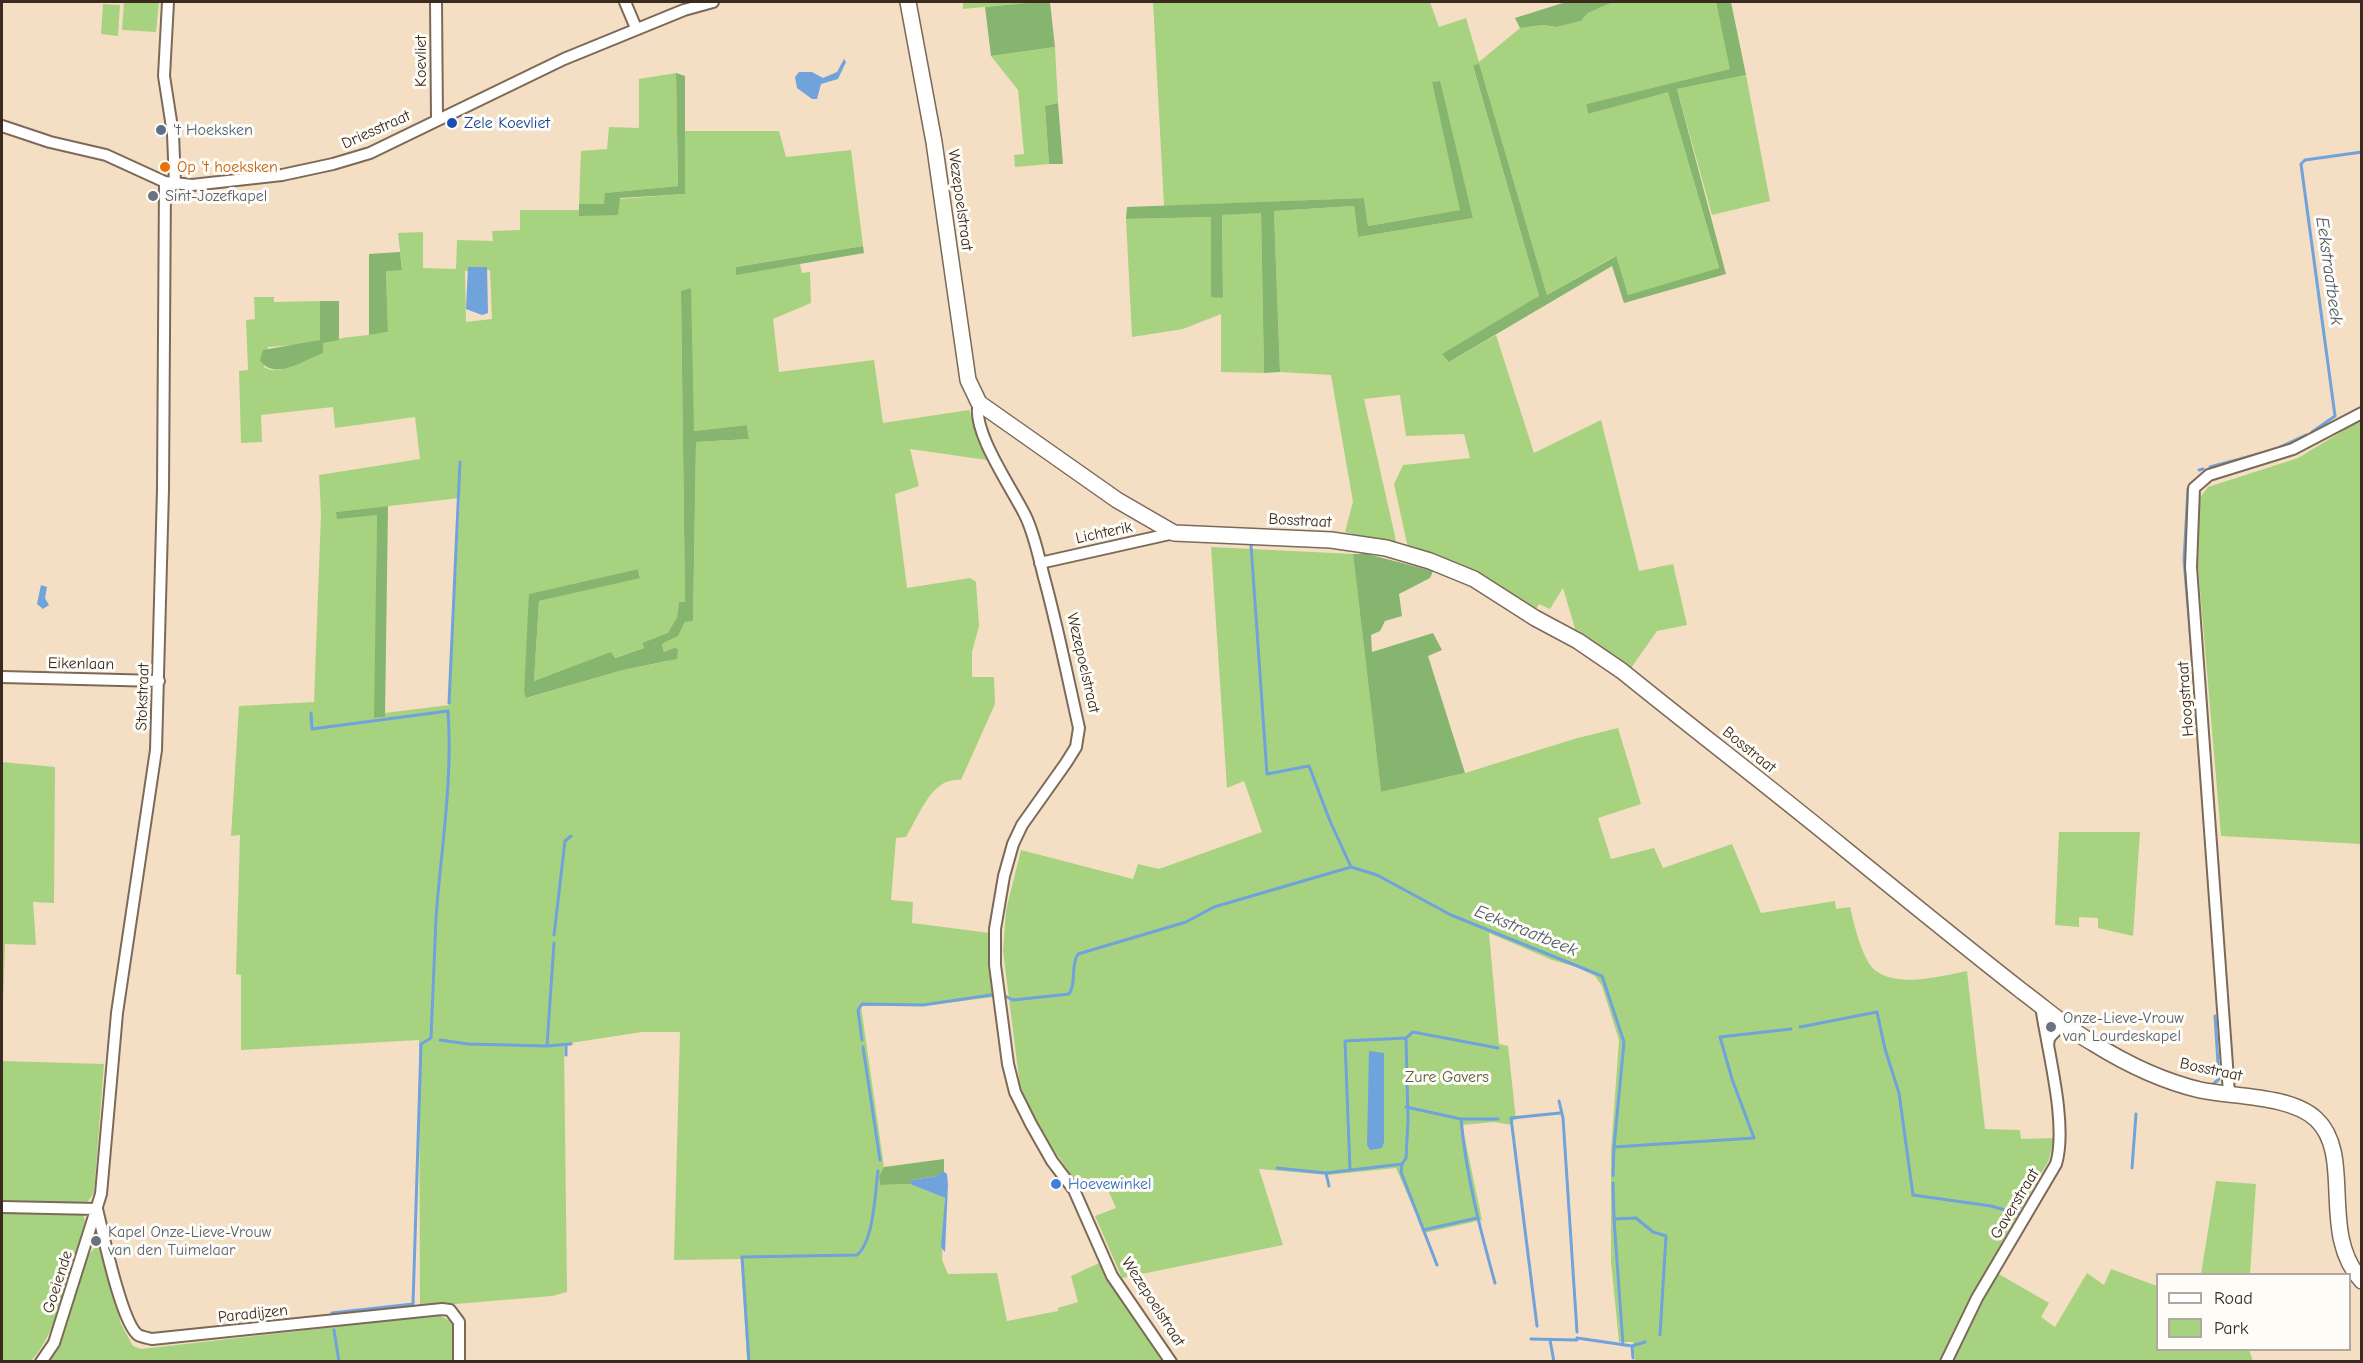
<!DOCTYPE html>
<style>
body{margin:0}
#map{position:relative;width:2363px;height:1363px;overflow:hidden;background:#f4dfc4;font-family:"Comic Neue",sans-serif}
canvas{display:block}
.frame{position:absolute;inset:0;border:3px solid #3b2a1e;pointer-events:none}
.legend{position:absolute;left:2156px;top:1273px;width:195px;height:78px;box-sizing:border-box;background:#fdfcf7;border:2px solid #afa8a0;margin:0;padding:8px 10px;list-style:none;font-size:18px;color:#3b2a1e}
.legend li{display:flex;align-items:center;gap:12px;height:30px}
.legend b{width:30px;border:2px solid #afa8a0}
</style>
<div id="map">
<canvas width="2363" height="1363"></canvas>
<div class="frame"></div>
<ul class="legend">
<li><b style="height:8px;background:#fff"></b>Road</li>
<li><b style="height:16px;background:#a7d380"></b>Park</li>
</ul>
</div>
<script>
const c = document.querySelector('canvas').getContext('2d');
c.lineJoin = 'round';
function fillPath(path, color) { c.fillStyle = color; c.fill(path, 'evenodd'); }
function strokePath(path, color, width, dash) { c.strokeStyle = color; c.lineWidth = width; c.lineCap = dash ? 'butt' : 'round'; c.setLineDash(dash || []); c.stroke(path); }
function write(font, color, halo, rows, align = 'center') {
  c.font = font + ' "Comic Neue",sans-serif'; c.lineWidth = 6; c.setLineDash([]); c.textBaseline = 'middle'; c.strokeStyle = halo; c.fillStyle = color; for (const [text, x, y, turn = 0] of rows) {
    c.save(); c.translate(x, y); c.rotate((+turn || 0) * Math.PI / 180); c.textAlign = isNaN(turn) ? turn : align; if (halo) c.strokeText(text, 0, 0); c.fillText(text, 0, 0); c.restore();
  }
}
const green = new Path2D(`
 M124 2H159L156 32 122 30Z
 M963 2H1037L963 9Z
 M1153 2H1430L1439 27 1466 18 1479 62 1520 28 1543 25 1557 27 1581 21 1588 13 1613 2H1716L1731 69 1586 104 1588 114 1668 91 1719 269 1628 295 1615 256 1547 295 1479 63 1473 67 1539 296 1449 362 1496 335 1534 453 1601 420 1639 571 1673 564 1687 625 1657 631 1631 668 1578 630 1576 632 1563 588 1550 609 1539 604 1535 611 1473 571 1408 548 1394 484 1403 465 1470 458 1464 434 1406 436 1400 395 1364 399 1397 545 1345 532 1353 502 1331 375 1280 372 1274 211 1354 206 1358 237 1473 218 1439 81 1432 82 1461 210 1368 226 1364 198 1164 206Z
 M103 4 120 5 118 36 101 34Z
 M1055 47 1058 103 1045 106 1049 164 1015 167 1014 155 1024 154 1018 90 991 56Z
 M676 73 678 186 605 193V204H579L581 151 607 149 609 127 639 128V79Z
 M1746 75 1770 201 1712 215 1677 89Z
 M685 131H779L786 157 851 150 863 246 736 267V274L800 264 802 273 810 272 811 303 773 319 779 372 874 360 883 423 969 410 987 460 910 449 919 486 895 494 907 588 970 578 976 582 979 626 972 652V677H994L995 704 961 780C932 776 919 816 906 837L896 838 891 900 913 902 912 923 990 933 993 997 923 1006H861L884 1167 879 1176 880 1185 910 1184 945 1198 942 1260 948 1274 997 1273 1007 1321 1058 1311V1308L1078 1302 1071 1276 1099 1263 1162 1361H747L741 1259 674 1260 680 1032H642L564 1044 567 1292 552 1296 420 1307 419 1040 241 1050V975L236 974 240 835 231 836 239 706 314 702 321 514 319 475 420 459 415 417 335 428 333 407 261 415 262 442 241 443 239 371 248 370 246 320 255 319 254 297H274V302L320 301V340L297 345 268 347 264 367C285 380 304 351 322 343 341 336 368 336 388 332L386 270 402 269 398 233 423 232V268L456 269 457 240 493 241 492 231 520 230V210H579V215H618L619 199 685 194ZM490 270 492 319 466 322 465 271ZM681 291 694 431 747 425 749 439 696 442 693 620 685 622 678 636 662 644 664 652 674 648 668 661 623 670 527 698 524 691 530 594 638 569 640 577 539 601 534 681 611 653 614 658 644 648 642 643 668 634 677 617 679 602H685ZM460 498 449 705 385 713V717L375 718 377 515 336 512Z
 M1261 212 1264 373 1221 372V314L1183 329 1132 337 1126 219 1211 217V296L1223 298 1222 215Z
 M2361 420V844L2221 836 2198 566 2199 499 2208 487 2298 458Z
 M1211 547 1353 554 1381 792 1465 773 1574 739 1618 728 1641 804 1598 818 1611 859 1654 848 1663 868 1732 844 1761 913 1835 901 1836 909 1850 907C1854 923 1862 961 1876 971 1901 988 1940 976 1967 971L1985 1129 2020 1130 2021 1139 2054 1138 2049 1160 1967 1303 1939 1361H1635L1633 1342H1619L1611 1262V1151L1619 1040 1602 986 1595 976 1577 967 1552 960 1489 933 1499 1044 1508 1046 1516 1120 1512 1121V1125L1494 1122 1462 1125 1482 1220 1424 1233 1396 1168 1328 1175 1259 1169 1283 1245 1122 1278 1095 1216 1116 1208 1102 1177 1080 1188 1038 1127 1020 1086 1003 951 1006 910 1021 850 1133 879 1138 864 1159 869 1262 832 1244 781 1227 788Z
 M2 762 55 767 54 903 33 902 36 945 5 944 2 1035Z
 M2059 832H2140L2133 936 2098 928V918L2079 917V927L2055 925Z
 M2 1061 104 1064 94 1193 86 1204 2 1201Z
 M2216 1181 2256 1184 2250 1274H2201Z
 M2 1212 72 1213 83 1214 85 1221C72 1264 61 1328 31 1361L2 1362Z
 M96 1247 103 1250 121 1324 133 1346 141 1349 439 1315 454 1323V1361L48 1362C53 1353 61 1343 64 1333 72 1313 79 1258 96 1247Z
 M2111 1269 2157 1286 2158 1350H2249L2253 1361 1953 1362 1997 1273 2049 1303 2041 1317 2055 1327 2087 1273 2104 1285Z`);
const forest = new Path2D(`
 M1037 2H1050L1055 47 991 56 985 7Z
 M1566 2H1613L1588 13 1581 21 1557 27 1543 25 1520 28 1515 18Z
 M1716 2H1731L1746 75 1677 89 1726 274 1624 303 1612 266 1449 362 1442 354 1539 296 1473 66 1479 63 1547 295 1616 256 1628 295 1719 268 1668 92 1588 114 1586 104 1730 69Z
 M676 73 685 76V194L620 198 618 215 579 216V204H604L605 193 678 186Z
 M1440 81 1473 218 1358 237 1354 206 1274 211 1280 372 1264 373 1261 213 1222 215 1223 298 1211 297V217L1126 219 1127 207 1364 198 1368 226 1460 210 1432 82Z
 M1058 103 1063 164H1049L1045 106Z
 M863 246 864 253 736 275V267Z
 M400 252 402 270 386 271 388 332 369 335V254Z
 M691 288 694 431 747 425 749 439 696 442 693 621 685 622 678 636 662 644 664 652 674 648 678 649 677 659 623 670 526 698 524 691 529 594 638 569 640 578 539 601 534 681 611 652 615 658 644 648 642 643 668 633 677 617 679 602H685L681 291Z
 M320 301H339V340L323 343V353C304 360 274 382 260 360L263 350 320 340Z
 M388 506 385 717 374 718 377 515 337 519 336 512Z
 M1353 554H1367L1433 571 1430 578 1399 594 1402 616 1385 621 1380 631 1371 635 1372 652 1433 633 1442 650 1428 656 1465 773 1381 792Z
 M944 1159V1172L937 1176 912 1180 910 1184 880 1185 879 1176 884 1167Z`);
const water = new Path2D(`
 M844 59 846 62 838 79 821 84 817 99H812L797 88 795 77 799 72H812L823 78 837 72Z
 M468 267H487L488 313 482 315 466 309Z
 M41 585 47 587 45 598 49 605 43 609 37 604Z
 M1369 1051 1384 1053V1142L1382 1148 1370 1150 1367 1145Z
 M943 1171 947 1174 948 1185 945 1252 941 1247 945 1198 910 1184 912 1180 937 1176Z`);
const stream = new Path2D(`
 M2312 432 2335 416 2301 164 2305 160 2362 152
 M2278 448 2306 435
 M2210 467 2266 452
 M2199 470 2203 469
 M2188 489 2184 560 2193 664
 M1251 545 1267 774 1309 766 1330 821 1351 867
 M449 703 460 462
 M311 713 312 729 448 711C453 781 441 849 436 918 434 958 433 998 431 1038L421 1044 413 1304 332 1313
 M554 935 565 841 571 836
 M1005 996 1013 1000 1069 994C1077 983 1070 966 1078 954L1186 922 1214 907 1351 867 1377 875 1451 915 1602 976 1624 1042 1614 1147 1754 1138 1732 1079 1720 1037 1791 1029
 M1800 1027 1877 1012 1885 1049 1899 1093 1913 1195 1991 1206 2019 1214
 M1406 1038 1413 1032 1498 1048
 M440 1040 468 1044 547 1046 554 943
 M862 1040 858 1010 862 1004 923 1005 991 995
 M566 1045V1055
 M547 1046 571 1044
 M863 1047 880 1160
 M2212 1085 2219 1079 2215 1016
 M1559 1101 1563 1118 1577 1332
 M1406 1107 1461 1119H1498
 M1461 1119C1466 1175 1480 1229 1495 1283
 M1277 1168 1326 1173 1402 1164
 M2132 1168 2136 1114
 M1350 1170 1345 1041 1406 1038 1408 1120 1406 1158 1402 1164 1401 1172 1437 1265
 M1326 1173 1329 1186
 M1613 1176 1614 1147
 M1613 1183 1614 1219 1636 1218 1653 1232 1666 1236 1660 1335
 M1614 1219 1623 1345
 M1423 1230 1477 1218
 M1537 1326 1511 1118 1560 1113
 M334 1330 339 1362
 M1577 1338 1632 1346 1633 1358
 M1531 1339 1577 1340
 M1550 1340 1554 1362
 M1632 1346 1645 1342
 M749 1362 742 1257 857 1255C874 1241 875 1193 878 1171`);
const street = new Path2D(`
 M168 2 164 76 173 134 175 183
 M436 2 437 119
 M625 2 636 28
 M2 126 50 142 106 155 165 182 192 185 282 175 333 164 370 153 564 59 684 10 713 2
 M979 403C970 429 1013 490 1025 515 1035 535 1039 559 1045 581 1058 629 1068 679 1079 728L1076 747 1066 763 1022 825 1013 844 1004 876 995 929V965L1008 1064 1015 1092 1031 1124 1052 1161 1074 1190 1112 1276 1171 1362
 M1040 563 1174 533
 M2 677 159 681
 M2048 1046 2049 1038 2063 1023
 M2229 1093 2191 567 2194 488 2209 475 2293 449 2362 413
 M2 1207 97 1209
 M97 1209C103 1233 121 1322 138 1335 142 1337 148 1338 152 1339L442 1309 450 1310 459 1322V1362
 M41 1362 54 1343 101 1194 117 1013 156 750 163 489 165 182
 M1946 1362 1977 1298 2056 1164C2068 1124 2047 1048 2041 1006`);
const secondary = new Path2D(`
 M908 2 934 142 968 380 979 403 1117 500 1174 533 1331 540 1386 548 1430 561 1474 579 1535 618 1578 641 1622 671C1696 731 1772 789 1845 849 1904 897 1963 945 2023 992 2046 1009 2068 1029 2093 1043 2125 1063 2162 1081 2200 1090 2233 1097 2290 1095 2316 1119 2355 1155 2318 1234 2362 1281`);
const markers = [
 [452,123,6,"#1a4fb4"],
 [161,130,6,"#5c6f8a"],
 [165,167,6,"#e8710a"],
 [153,196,6,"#6b7280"],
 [2051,1027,6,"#6b7280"],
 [1056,1184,6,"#3f7fe0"],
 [96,1241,6,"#6b7280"]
];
const streetNames = [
 ["Koevliet",421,61,-90],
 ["Driesstraat",376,130,-24],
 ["Wezepoelstraat",960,200,82],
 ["Bosstraat",1300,521,3],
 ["Lichterik",1104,533,-12],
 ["Wezepoelstraat",1083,663,77],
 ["Eikenlaan",81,664,1],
 ["Stokstraat",143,697,-88],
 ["Hoogstraat",2186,699,-94],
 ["Bosstraat",1749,750,39],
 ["Bosstraat",2211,1070,12],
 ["Gaverstraat",2015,1204,-59],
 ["Goeiende",58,1282,-72],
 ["Wezepoelstraat",1153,1302,57],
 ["Paradijzen",253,1314,-6]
];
const transitNames = [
 ["Zele Koevliet",464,123]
];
const serviceNames = [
 ["'t Hoeksken",173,130]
];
const foodNames = [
 ["Op 't hoeksken",177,167]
];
const worshipNames = [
 ["Sint-Jozefkapel",165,196],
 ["Onze-Lieve-Vrouw",2063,1018],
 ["van Lourdeskapel",2063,1036],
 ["Kapel Onze-Lieve-Vrouw",108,1232],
 ["van den Tuimelaar",108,1250]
];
const parkNames = [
 ["Zure Gavers",1447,1077]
];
const shopNames = [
 ["Hoevewinkel",1068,1184]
];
const waterNames = [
 ["Eekstraatbeek",2329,271,82],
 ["Eekstraatbeek",1526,931,22]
];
fillPath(green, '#a7d380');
fillPath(forest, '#85b56e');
fillPath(water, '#70a2db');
strokePath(stream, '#70a2db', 3);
strokePath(street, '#7c6958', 14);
strokePath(secondary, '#7c6958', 18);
strokePath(street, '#fff', 10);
strokePath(secondary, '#fff', 15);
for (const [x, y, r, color] of markers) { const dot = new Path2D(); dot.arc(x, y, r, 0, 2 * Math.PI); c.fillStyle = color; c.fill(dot); strokePath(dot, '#fdfcf7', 2); }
write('16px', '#3b2a1e', '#fdfcf7', streetNames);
write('16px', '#164399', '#fdfcf7', transitNames, 'left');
write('16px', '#4e5e75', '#fdfcf7', serviceNames, 'left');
write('16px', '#c56008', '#fdfcf7', foodNames, 'left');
write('16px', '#5b616d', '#fdfcf7', worshipNames, 'left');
write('16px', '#5b5d3b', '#fdfcf7', parkNames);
write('16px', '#366cbe', '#fdfcf7', shopNames, 'left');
write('italic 18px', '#505a6a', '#fdfcf7', waterNames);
</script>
